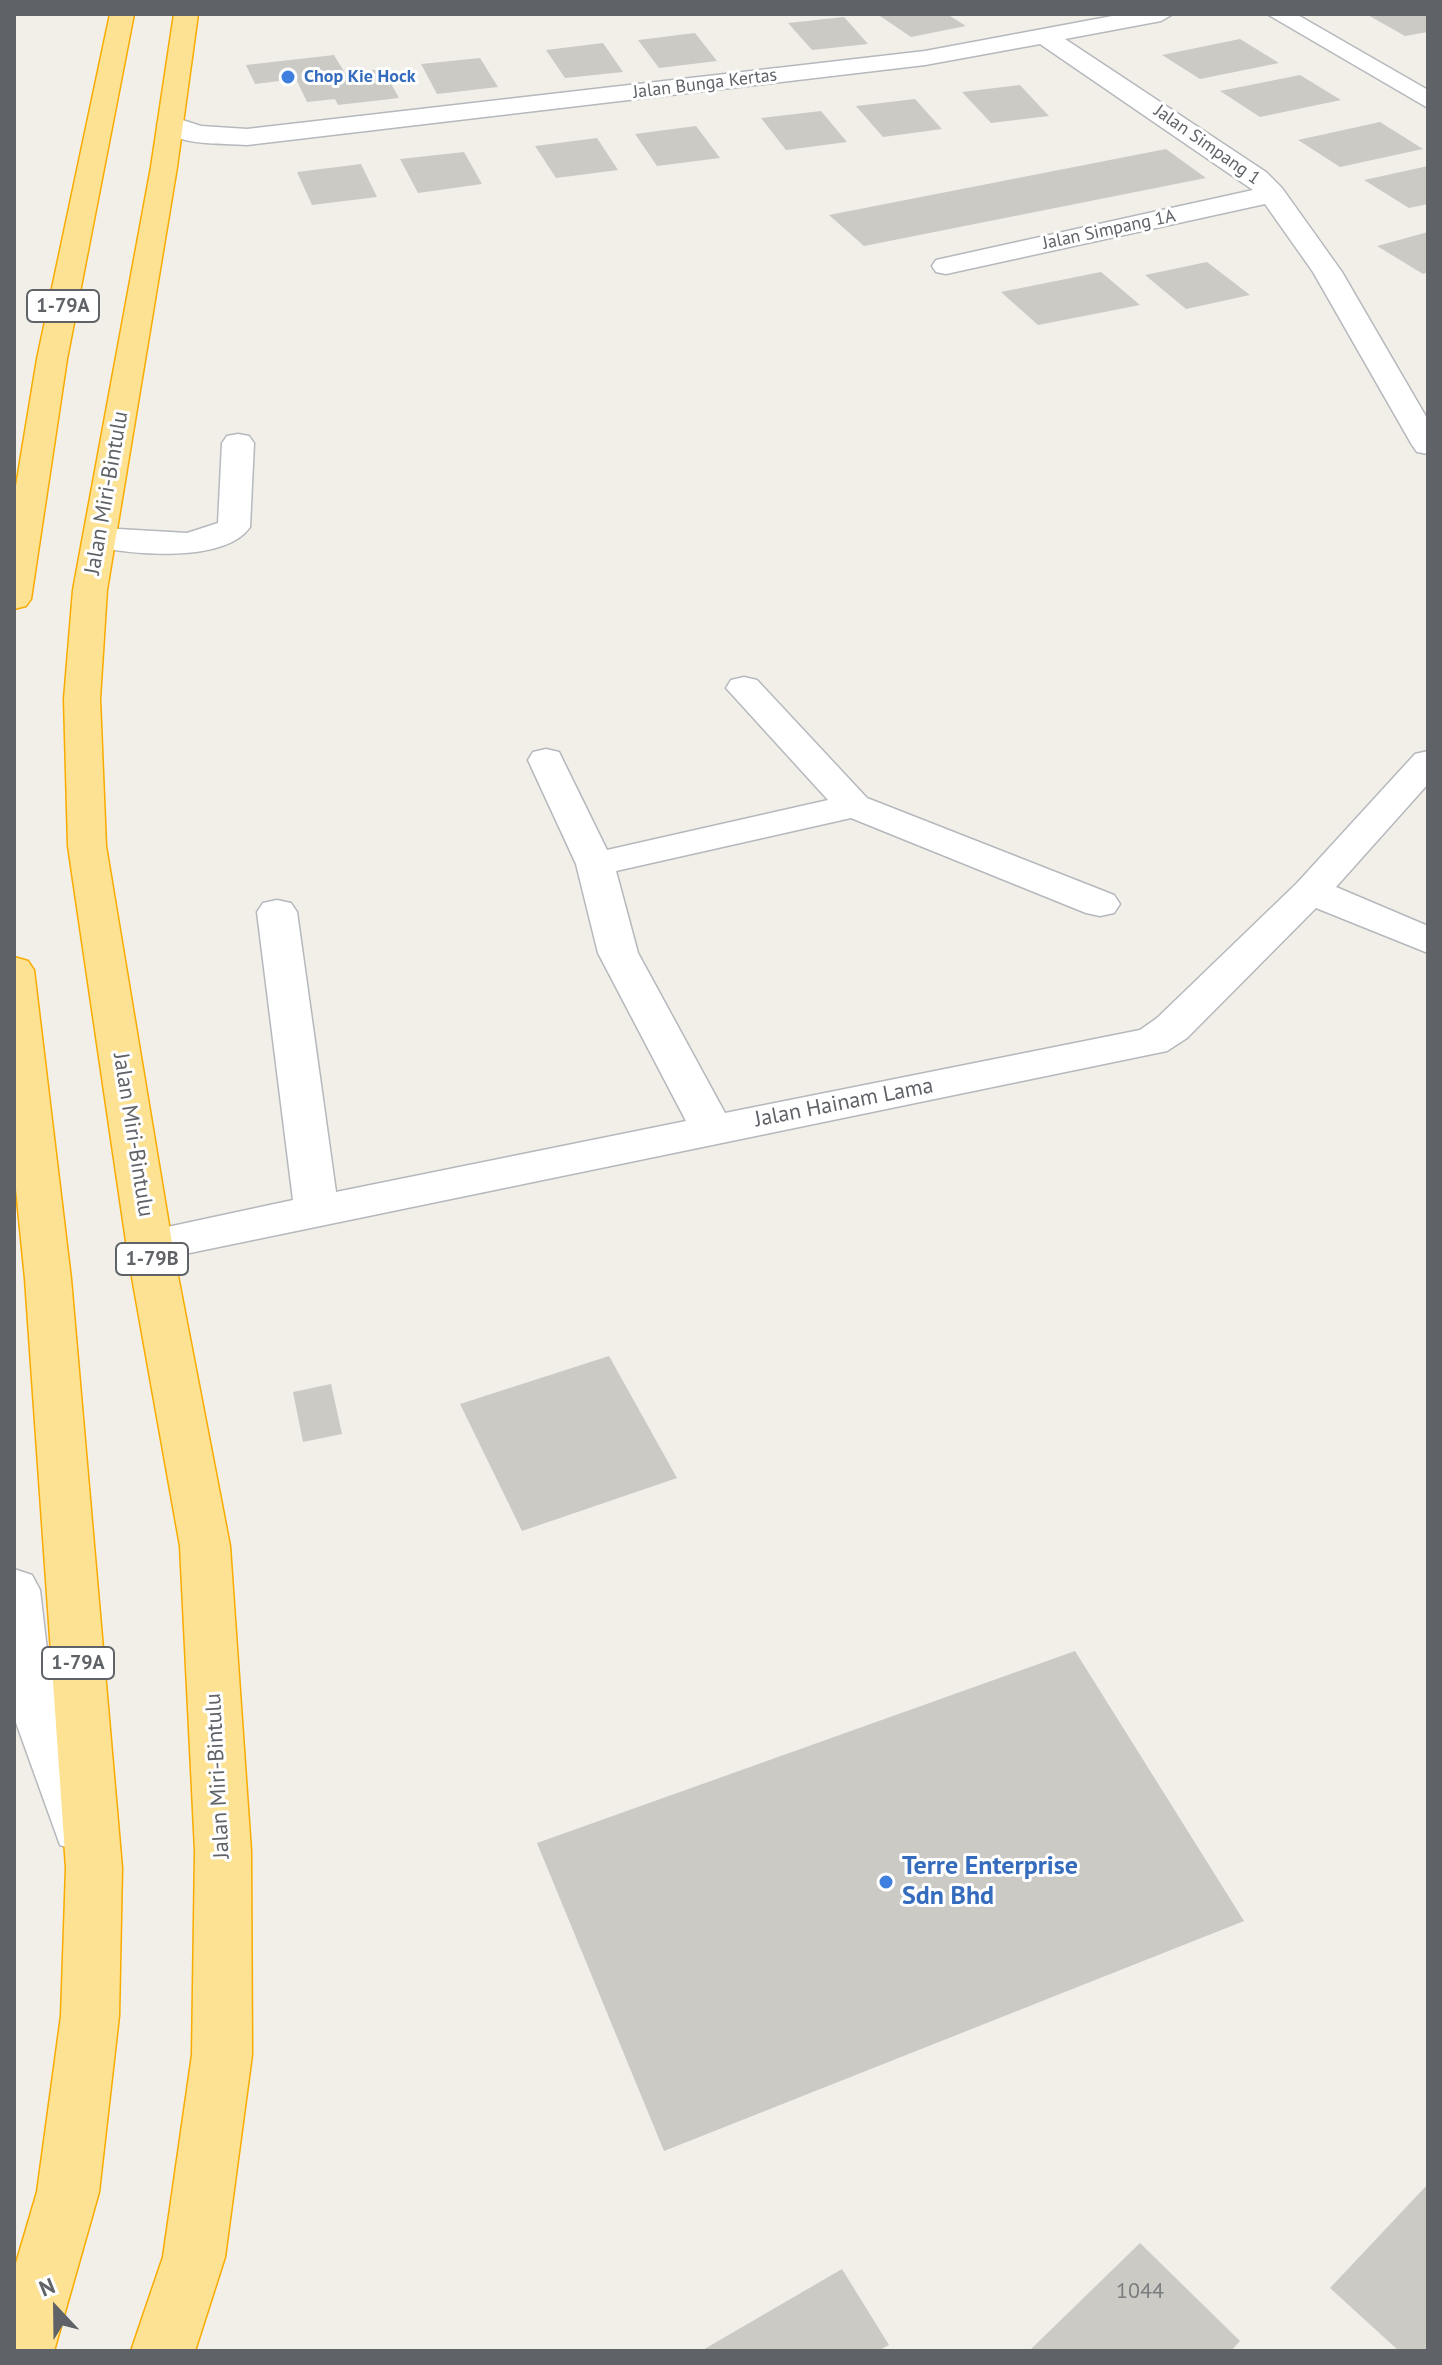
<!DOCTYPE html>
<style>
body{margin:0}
#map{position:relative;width:1442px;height:2365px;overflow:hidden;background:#f1efe8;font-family:"PT Sans",sans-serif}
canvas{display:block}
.frame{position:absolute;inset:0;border:16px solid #5f6368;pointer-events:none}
.north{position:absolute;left:16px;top:2269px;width:80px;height:80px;-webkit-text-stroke:6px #fff;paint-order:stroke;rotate:338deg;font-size:22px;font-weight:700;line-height:32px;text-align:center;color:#5f6368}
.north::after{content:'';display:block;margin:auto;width:28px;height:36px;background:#5f6368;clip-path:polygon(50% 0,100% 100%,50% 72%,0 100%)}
</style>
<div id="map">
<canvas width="1442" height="2365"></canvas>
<div class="frame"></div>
<div class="north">N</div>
</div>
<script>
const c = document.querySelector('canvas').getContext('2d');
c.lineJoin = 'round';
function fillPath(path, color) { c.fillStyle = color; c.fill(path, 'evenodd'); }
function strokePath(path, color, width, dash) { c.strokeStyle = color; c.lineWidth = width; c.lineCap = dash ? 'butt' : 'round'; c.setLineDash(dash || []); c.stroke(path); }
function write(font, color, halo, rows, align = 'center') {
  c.font = font + ' "PT Sans",sans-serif'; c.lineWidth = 6; c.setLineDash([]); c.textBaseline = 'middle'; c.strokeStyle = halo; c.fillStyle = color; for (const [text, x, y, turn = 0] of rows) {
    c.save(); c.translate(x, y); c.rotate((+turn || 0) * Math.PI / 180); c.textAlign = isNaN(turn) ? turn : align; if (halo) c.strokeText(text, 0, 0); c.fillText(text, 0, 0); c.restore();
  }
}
const building = new Path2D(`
 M877 14H947L966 26 911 37Z
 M1366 14H1428V32L1405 36Z
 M844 17 868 44 812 50 788 23Z
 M695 33 717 61 659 68 638 40Z
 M1240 39 1279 63 1200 79 1162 55Z
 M603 43 623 72 565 78 546 50Z
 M334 55 345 73 383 69 399 98 338 105 335 99 307 102 296 79 255 84 246 65Z
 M480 58 498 87 437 94 421 64Z
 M1300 75 1341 100 1260 117 1220 91Z
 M1020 85 1049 116 991 123 962 92Z
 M915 99 942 129 883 137 856 106Z
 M821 111 847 142 786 150 761 118Z
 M1380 122 1423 149 1340 167 1298 140Z
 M696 126 720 158 657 166 635 134Z
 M597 138 618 170 556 178 535 146Z
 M1166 149 1206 178 864 246 829 215Z
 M464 152 482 184 418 193 400 159Z
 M361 164 377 197 312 205 297 172Z
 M1428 166V204L1409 208 1364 180Z
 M1428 232V272L1423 274 1377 246Z
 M1207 262 1250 295 1186 309 1145 275Z
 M1101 272 1140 305 1038 325 1001 292Z
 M609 1356 677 1478 522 1531 460 1404Z
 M331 1384 342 1434 303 1442 293 1392Z
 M1075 1651 1244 1921 664 2151 537 1843Z
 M1428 2184V2351H1399L1330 2288Z
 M1140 2243 1240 2341 1231 2351H1029Z
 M842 2269 889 2345 878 2351H701Z`);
const minor = new Path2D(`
 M1123 14H1173L1161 21 1065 39 1266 172 1282 188 1342 272 1428 420V454L1417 452 1412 445 1313 272 1265 204 946 274 936 272 932 266 936 260 1253 190 1040 44 925 65 247 145C222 143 174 147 157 124L170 116 201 126 247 129 925 51Z
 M1267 14H1296L1428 90V108Z
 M238 434 249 436 254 443 250 527C225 564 128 555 89 545L85 538 89 531 101 528 187 533 218 523 222 443 227 436Z
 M744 677 757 680 867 798 1114 895 1120 904 1114 913 1100 916 1086 913 851 818 616 871 638 953 725 1113 1140 1030 1157 1018 1297 883 1415 754 1428 751V784L1336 887 1428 926V953L1316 908 1187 1038 1167 1051 151 1261 135 1256 128 1245 135 1234 293 1200 257 912 263 903 277 900 291 903 297 912 336 1192 686 1121 598 953 576 864 528 760 533 752 546 749 559 752 607 850 828 800 726 688 731 680Z
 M14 1569 32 1575 40 1590 49 1667 108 1828 100 1845 80 1852 60 1845 14 1717Z`);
const highway = new Path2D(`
 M110 14H134L67 359 31 599 26 606 14 609V498L37 359Z
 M174 14H198L177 167 107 590 100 699 106 846 174 1255 230 1546 251 1851 252 2055 225 2257 195 2351H131L163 2257 192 2055 195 1851 180 1546 128 1255 68 846 64 699 73 590 151 167Z
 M14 957 28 961 34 970 71 1279 122 1868 119 2016 99 2192 54 2351H14V2270L37 2192 61 2016 66 1868 25 1279 14 1169Z`);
const markers = [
 [288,77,8,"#3f7fe0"],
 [886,1882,8,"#3f7fe0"]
];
const farShopnames = [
 ["Chop Kie Hock",304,77]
];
const farStreetnames = [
 ["Jalan Bunga Kertas",705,84,-7],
 ["Jalan Simpang 1",1207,145,35],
 ["Jalan Simpang 1A",1109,230,-12]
];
const shields = [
 [63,306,72],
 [152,1259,72],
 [78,1663,72]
];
const shieldNames = [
 ["1-79A",63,306],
 ["1-79B",152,1259],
 ["1-79A",78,1663]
];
const streetNames = [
 ["Jalan Miri-Bintulu",107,493,-80],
 ["Jalan Hainam Lama",844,1103,-11],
 ["Jalan Miri-Bintulu",133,1135,81],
 ["Jalan Miri-Bintulu",218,1776,-93]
];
const nearNumbernames = [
 ["1044",1140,2292]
];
const nearShopnames = [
 ["Terre Enterprise",902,1867],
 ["Sdn Bhd",902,1897]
];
fillPath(building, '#cccac5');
strokePath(minor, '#b5b8bc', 3);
strokePath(highway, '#f9ab00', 3);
fillPath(minor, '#fff');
fillPath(highway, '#fde293');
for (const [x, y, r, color] of markers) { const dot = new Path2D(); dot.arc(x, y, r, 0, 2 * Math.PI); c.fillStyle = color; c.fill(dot); strokePath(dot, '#fff', 3); }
write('bold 18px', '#366cbe', '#fff', farShopnames, 'left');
write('18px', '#5f6368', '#fff', farStreetnames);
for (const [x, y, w] of shields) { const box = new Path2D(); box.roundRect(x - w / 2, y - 16, w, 32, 6); c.fillStyle = '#fff'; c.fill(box); strokePath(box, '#5f6368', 2); }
write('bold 20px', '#5f6368', null, shieldNames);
write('22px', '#5f6368', '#fff', streetNames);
write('22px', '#7a7d7f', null, nearNumbernames);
write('bold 26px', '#366cbe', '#fff', nearShopnames, 'left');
</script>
